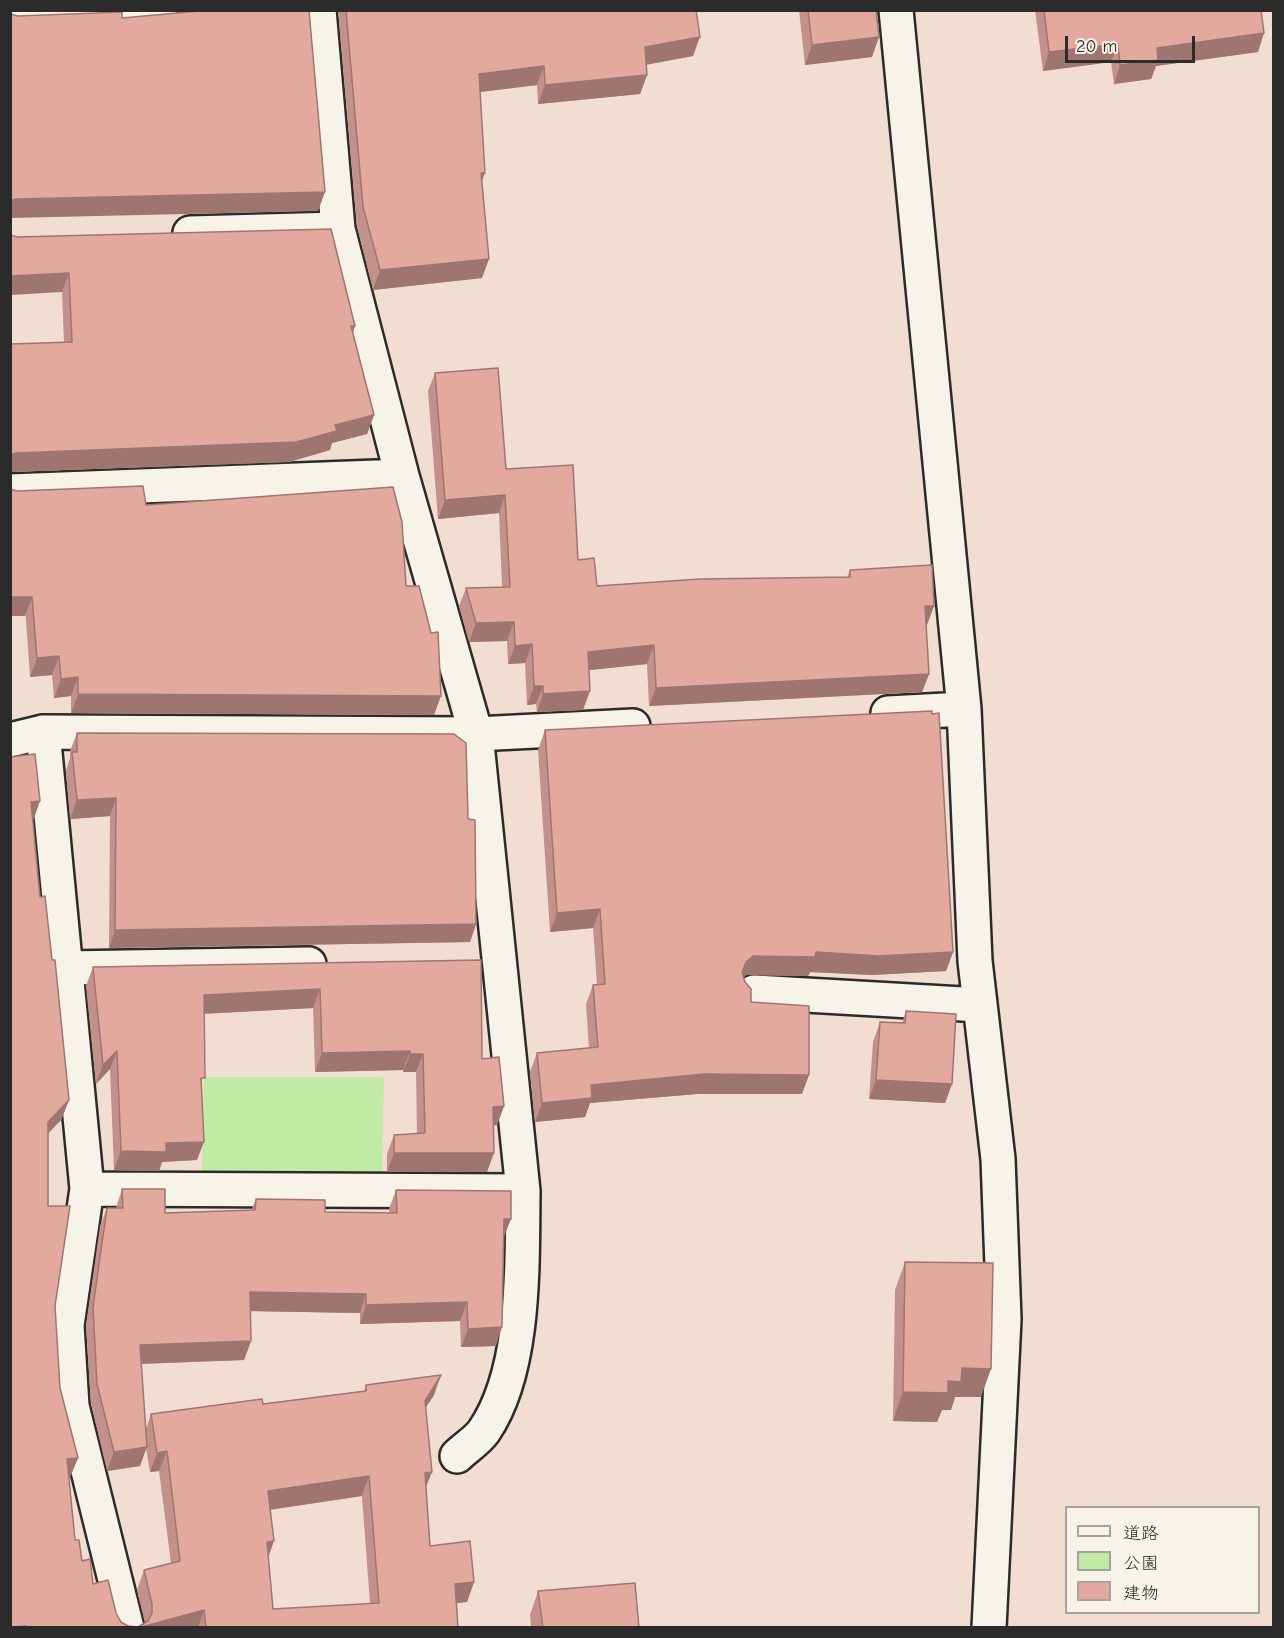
<!DOCTYPE html>
<meta charset="utf-8">
<style>
body{margin:0}
#map{position:relative;width:1284px;height:1638px;overflow:hidden;background:#f1ddd2;font-family:"Comic Neue","Klee One",sans-serif}
canvas{display:block}
.frame{position:absolute;inset:0;border:12px solid #2b2b2b;pointer-events:none}
.legend{position:absolute;left:1065px;top:1506px;width:195px;height:108px;box-sizing:border-box;background:#f7f3e8;border:2px solid #a5a39c;margin:0;padding:8px 10px;list-style:none;font-size:18px;color:#2b2b2b}
.legend li{display:flex;align-items:center;gap:12px;height:30px}
.legend b{width:30px;border:2px solid #a5a39c}
.scale{position:absolute;left:1065px;top:36px;width:130px;height:27px;box-sizing:border-box;border:3px solid #2b2b2b;border-top:0;padding-left:8px;font-size:18px;line-height:21px;white-space:nowrap;color:#2b2b2b;-webkit-text-stroke:4px #f7f3e8;paint-order:stroke}
</style>
<div id="map">
<canvas width="1284" height="1638"></canvas>
<div class="frame"></div>
<ul class="legend">
<li><b style="height:8px;background:#f7f3e8"></b>道路</li>
<li><b style="height:16px;background:#c1eaa5"></b>公園</li>
<li><b style="height:16px;background:#e3a99f"></b>建物</li>
</ul>
<div class="scale">20 m</div>
</div>
<script>
const c = document.querySelector('canvas').getContext('2d');
c.lineJoin = 'round';
function fillPath(path, color) { c.fillStyle = color; c.fill(path, 'evenodd'); }
function strokePath(path, color, width, dash) { c.strokeStyle = color; c.lineWidth = width; c.lineCap = dash ? 'butt' : 'round'; c.setLineDash(dash || []); c.stroke(path); }
const green = new Path2D(`
 M204 1077H384L382 1174 202 1172Z`);
const street = new Path2D(`
 M896 10 964 709 975 961 998 1159 1004 1319 989 1628
 M10 16 160 10
 M190 233 338 229
 M10 491 402 476
 M888 713 964 709
 M43 732 87 1189 67 1325 72 1406 127 1628
 M10 740 43 732 476 734 633 726
 M66 968 309 964
 M754 992 980 1005
 M87 1189 523 1191 476 734 402 476 338 229 319 10
 M457 1456C465 1448 478 1440 484 1431 526 1370 522 1263 523 1191`);
const wall = new Path2D(`
 M338 10H696L693 56 646 65 647 75 640 94 538 104 537 85 480 92 482 278 373 290 357 226Z
 M799 10H876L872 57 805 65Z
 M1035 10H1261L1258 52 1156 66 1151 79 1114 84 1111 62 1043 71Z
 M10 235 355 326 353 333 374 415 367 434 332 443 330 450 289 462 10 472V344L64 342 62 292Z
 M435 373 506 469 578 560 597 586 847 577 850 570 934 606 926 625 929 674 922 692 649 706 647 664 589 670 583 710 537 712 536 704 527 705 525 663 508 664 507 641 469 642 459 606 466 588 502 587 499 513 438 519 428 391Z
 M17 491 146 505 406 586 434 715 71 713V696L54 698 52 675 30 677Z
 M545 730 953 952 946 971 872 975 810 972 808 976 746 975 744 977 751 1002 802 1094H697L590 1103 585 1117 535 1122 530 1072 537 1053 589 1048 586 1004 593 985 597 984 593 928 550 932 538 750Z
 M77 733 468 819 476 924 470 942 109 948 110 816 70 819 66 771 70 758V751Z
 M32 821 40 897 52 960 69 1100 61 1120 48 1134V1206L60 1388 78 1458 70 1477 68 1478 75 1540 82 1561 93 1584 116 1613 121 1622 128 1626 138 1627 145 1623 137 1590 144 1570 171 1563 159 1471 150 1472 146 1448 140 1466 107 1471 91 1403 86 1326 100 1226 107 1208H116L122 1189 165 1213 251 1211 256 1199 325 1212 389 1213V1209L396 1190 504 1237 496 1346 461 1347 460 1321 360 1324V1313L250 1311 251 1341 244 1360 141 1364 146 1429 151 1414 263 1404 364 1391 366 1385 434 1395 425 1408 426 1487 430 1546 474 1582 467 1602 457 1603 458 1628H10ZM362 1496 370 1604 273 1609 268 1556 270 1510Z
 M481 960 482 1059 504 1106 497 1125H494L487 1172H387V1154L394 1135 417 1134 416 1072H403V1070L315 1072 313 1008 204 1014 202 1086 197 1160 162 1162 159 1171 114 1170 110 1069 96 1084 86 986 93 967Z
 M906 1011 952 1084 945 1103 869 1099 873 1042 880 1022 902 1023Z
 M905 1262 981 1397H955L951 1410H942L937 1422 893 1421 895 1290Z
 M538 1591 639 1628H531L530 1615Z`);
const shadedWall = new Path2D(`
 M1264 33 1258 52 1156 66 1151 79 1114 84 1120 65 1157 48Z
 M700 37 693 56 638 66 645 47Z
 M879 37 872 57 805 65 812 45Z
 M1118 44 1111 62 1043 71 1049 52Z
 M544 66 537 85 472 93 479 74Z
 M647 75 640 94 538 104 545 85Z
 M481 173H485L478 192Z
 M325 192 318 211 10 218V201L16 199Z
 M489 259 482 278 373 290 380 270Z
 M69 273 62 292 10 295V276Z
 M351 326H355L348 345Z
 M374 415 367 434 332 443 330 450 289 462 10 472V455L16 453 335 425Z
 M505 495 499 513 438 519 445 500Z
 M10 597H32L25 616H10Z
 M925 606H934L927 625H918Z
 M514 622 507 641 469 642 476 623Z
 M532 644 525 663 508 664 515 646Z
 M654 645 647 664 581 671 588 652Z
 M59 656 52 675 30 677 37 658Z
 M929 674 922 692 649 706 656 688Z
 M78 677 71 696 54 698 61 679Z
 M534 686H543L536 704 527 705Z
 M590 691 583 710 537 712 543 694Z
 M78 694 441 696 434 715 71 713Z
 M116 798 110 816 70 819 77 800Z
 M40 801 33 821 31 802Z
 M600 909 593 928 550 932 557 913Z
 M476 924 470 942 109 948 115 930Z
 M816 952H953L946 971 872 975 810 972 808 976 746 975 739 981 746 962 753 956Z
 M320 989 313 1008 197 1014 204 995Z
 M117 1051 110 1069 96 1084 103 1065Z
 M410 1051 403 1070 315 1072 322 1053Z
 M410 1054H423L416 1072H403Z
 M704 1074 809 1075 802 1094H697L590 1103 585 1117 535 1122 542 1103 591 1085Z
 M876 1080 952 1084 945 1103 869 1099Z
 M69 1100 61 1120 40 1141 48 1122Z
 M504 1106 497 1125 486 1126 493 1107Z
 M204 1142 197 1160 162 1162 159 1171 114 1170 121 1151 166 1143Z
 M394 1153H494L487 1172H387Z
 M504 1219H511L504 1237 497 1238Z
 M250 1292 366 1294 360 1313 243 1311Z
 M467 1302 460 1321 360 1324 366 1305Z
 M502 1327 496 1346 461 1347 468 1329Z
 M251 1341 244 1360 133 1364 140 1345Z
 M962 1368 991 1369 981 1397H955L951 1410H942L937 1422 893 1421 903 1392Z
 M441 1375 434 1395 417 1421 425 1401Z
 M147 1447 140 1466 107 1471 114 1452Z
 M167 1451 159 1471 150 1472 157 1453Z
 M78 1458 70 1477 59 1479 67 1459Z
 M432 1472 424 1492 425 1473Z
 M369 1476 362 1496 260 1511 268 1491Z
 M274 1541 267 1561V1542Z
 M474 1582 467 1602 448 1604 455 1584Z
 M204 1610 198 1628H138Z`);
const building = new Path2D(`
 M210 10H309L325 192 16 199 10 201V14L18 16 122 12V18Z
 M346 10H696L700 37 645 47 647 75 545 85 544 66 479 74 485 173H481L489 259 380 270 363 207Z
 M808 10H876L879 37 812 45Z
 M1044 10H1261L1264 33 1157 48 1158 60 1120 65 1118 44 1049 52Z
 M331 229 355 326H351L374 415 335 425 337 431 296 442 16 453 10 455V344L72 342 69 273 10 276V235L17 237Z
 M498 368 506 469 573 465 578 560 594 558 597 586 700 579 850 577V570L932 565 934 606H925L929 674 656 688 654 645 588 652 590 691 543 694V686H534L532 644 515 646 514 622 476 623 466 588 510 587 505 495 445 500 435 373Z
 M143 486 146 505 393 487 402 522 406 586H419L431 633 438 632 441 696 78 694V677L61 679 59 656 37 658 32 597H10V489L17 491Z
 M932 711V714L939 713 953 952 879 956 816 952 815 957 753 956 746 962 742 972 745 982 751 989V1002L809 1006V1075L704 1074 591 1085 592 1098 542 1103 537 1053 598 1047 593 985 605 984 600 909 557 913 545 730Z
 M77 733 454 734 466 743 468 819 475 820 476 924 115 930 116 798 77 800 72 752H77Z
 M35 754 40 801 31 802 40 897 45 896 52 960H55L69 1100 48 1122V1206H70L55 1306 60 1388 78 1458 67 1459 75 1540H79L82 1561 90 1559 93 1584 108 1580 116 1613 121 1622 128 1626 138 1627 148 1621 152 1613V1604L144 1570 180 1561 167 1451 157 1453 151 1414 262 1399 263 1404 366 1391V1385L441 1375 425 1401 432 1472 425 1473 430 1546 470 1541 474 1582 455 1584 458 1628H206L204 1610 138 1628H27L26 1626 10 1627V757ZM369 1476 379 1603 273 1609 267 1542 274 1541 268 1491Z
 M481 960 482 1059 499 1057 504 1106 493 1107 494 1153H394V1135L425 1133 423 1054H410V1051L322 1053 320 989 204 995 205 1078H201L204 1142 166 1143V1152L121 1151 117 1051 103 1065 93 967Z
 M906 1011 956 1014 952 1084 876 1080 880 1022 905 1023Z
 M122 1189H165V1213L255 1210 256 1199 325 1200V1212L397 1213 396 1190 511 1191V1219H504L502 1327 468 1329 467 1302 366 1305V1294L250 1292 251 1341 140 1345 147 1447 114 1452 97 1384 93 1307 107 1208H123Z
 M905 1262 993 1263 991 1369 962 1368 961 1382 948 1381V1393L903 1392Z
 M635 1583 639 1628H543L538 1591Z`);
fillPath(green, '#c1eaa5');
strokePath(street, '#2b2b2b', 38);
strokePath(street, '#f7f3e8', 33);
fillPath(wall, '#c39189');
fillPath(shadedWall, '#9f766f');
fillPath(building, '#e3a99f');
strokePath(building, '#9f766f', 1.5);
</script>
